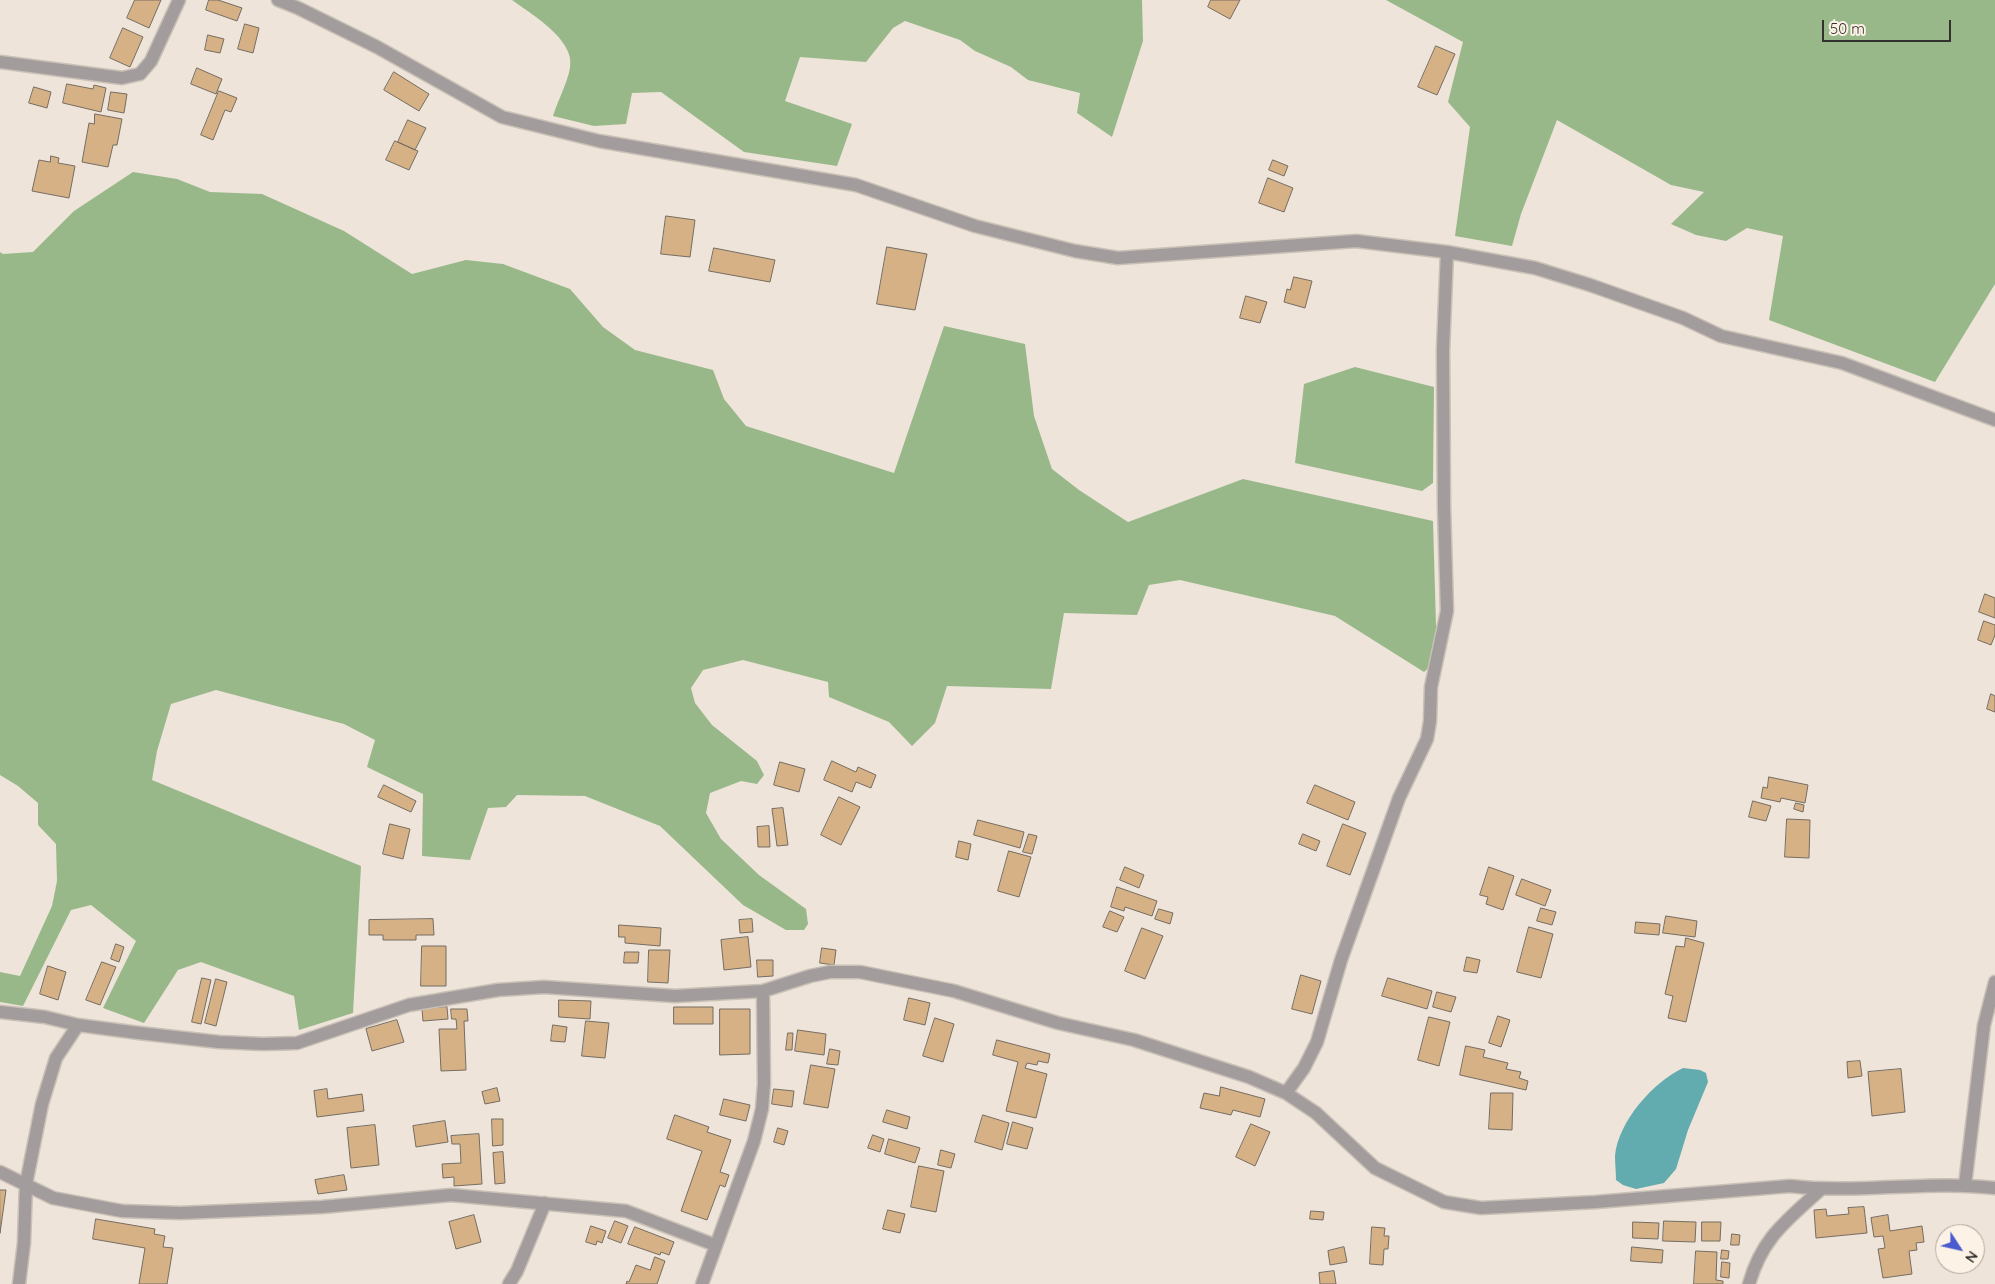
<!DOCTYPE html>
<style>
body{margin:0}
#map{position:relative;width:1995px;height:1284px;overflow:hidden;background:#eee4d9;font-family:Quicksand,sans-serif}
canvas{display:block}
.north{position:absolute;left:1935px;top:1224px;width:50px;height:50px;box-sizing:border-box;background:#fcf2e6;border:1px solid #aca49c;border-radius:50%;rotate:125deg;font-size:14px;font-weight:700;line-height:20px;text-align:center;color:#34302c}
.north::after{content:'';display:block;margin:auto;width:18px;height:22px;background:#4a5acf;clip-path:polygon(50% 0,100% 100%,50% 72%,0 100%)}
.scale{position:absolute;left:1822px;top:20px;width:129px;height:22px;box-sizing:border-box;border:2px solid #34302c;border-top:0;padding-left:6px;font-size:15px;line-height:18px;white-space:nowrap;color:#34302c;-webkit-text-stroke:4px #fcf2e6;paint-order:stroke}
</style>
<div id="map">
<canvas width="1995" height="1284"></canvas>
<div class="north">N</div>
<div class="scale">50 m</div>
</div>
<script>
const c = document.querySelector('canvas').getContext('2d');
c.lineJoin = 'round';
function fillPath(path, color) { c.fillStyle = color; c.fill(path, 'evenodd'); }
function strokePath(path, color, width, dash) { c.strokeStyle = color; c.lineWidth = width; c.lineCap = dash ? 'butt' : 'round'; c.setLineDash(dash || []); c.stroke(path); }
const forest = new Path2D(`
 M512 0H1142L1143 41 1112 137 1077 113 1080 93 1028 80 1011 67 975 51 960 40 905 21 893 28 866 62 800 57 785 101 852 124 837 166 744 152 661 92 632 93 626 124 594 126 553 116C558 100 567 84 570 68 576 40 531 14 512 0Z
 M1386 0H1995V284L1935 382 1769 320 1783 236 1747 228 1726 241 1696 235 1671 224 1704 192 1671 185 1557 120 1521 214 1512 246 1455 236 1470 127 1448 102 1463 42Z
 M133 172 177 179 210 192 262 194 344 231 412 274 466 260 503 264 570 289 603 327 635 350 713 370 724 399 746 426 894 473 944 326 1025 344 1034 416 1052 469 1079 490 1128 522 1243 479 1433 521 1437 660 1424 672 1335 616 1180 580 1149 585 1137 615 1064 613 1051 689 947 686 935 723 912 746 889 722 829 697 828 682 743 660 703 670 691 688 695 703 712 725 757 761 764 775 757 784 741 781 710 793 706 813 721 839 759 875 806 909 808 924 804 930H786L743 905 660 826 585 796 517 795 506 807 488 808 470 860 422 856 423 794 367 767 375 740 344 724 216 690 171 704 157 751 152 780 361 866 353 1013 299 1030 294 996 201 962 178 970 144 1023 103 1008 136 941 91 905 71 910 23 1006 0 1002V972L20 976 52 906 57 881 56 844 38 825V803L18 786 0 775V252L3 254 33 252 74 211Z
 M1355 367 1434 387 1433 483 1422 491 1295 463 1304 384Z`);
const water = new Path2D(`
 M1683 1068 1700 1070 1706 1073 1708 1082 1688 1130 1676 1169 1664 1183 1636 1189 1623 1185 1616 1180C1616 1172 1615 1164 1615 1156 1618 1122 1653 1082 1683 1068Z`);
const building = new Path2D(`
 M135 0H161L149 28 127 18Z
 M209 0H218L242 8 237 21 206 10Z
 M1211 0H1240L1230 19 1208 7Z
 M245 24 259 28 253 53 238 49Z
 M123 28 143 37 130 67 110 58Z
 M208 35 224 39 220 53 205 50Z
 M1436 46 1455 54 1437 95 1418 87Z
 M197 68 222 79 216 94 191 84Z
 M394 72 429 94 419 111 384 90Z
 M67 84 93 89 94 85 106 88 101 112 63 103Z
 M34 87 51 92 47 108 29 103Z
 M219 91 237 98 231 112 225 110 213 140 201 135Z
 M111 92 127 94 124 113 108 110Z
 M95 114 122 119 117 145H113L108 167 82 162 89 123 94 124Z
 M408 120 426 128 415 150 398 142Z
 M395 141 418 151 409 170 386 160Z
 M51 156 59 158 58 163 75 166 69 198 32 191 39 160 50 162Z
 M1273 160 1288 166 1284 176 1269 170Z
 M1268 178 1293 188 1284 212 1259 203Z
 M666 216 695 220 690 257 661 254Z
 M887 247 927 254 915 310 877 304Z
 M714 248 775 260 770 282 709 271Z
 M1294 277 1312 281 1305 308 1284 302 1287 289 1290 290Z
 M1246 296 1267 302 1260 323 1240 318Z
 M1985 594 1995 598V618L1979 612Z
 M1984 621 1995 625V635L1991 645 1978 640Z
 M1991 694 1995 696V712L1987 709Z
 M832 761 856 772 858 767 876 775 871 788 856 782 852 792 824 780Z
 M780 762 805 769 799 792 774 785Z
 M1769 777 1808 785 1805 803 1781 798 1780 802 1761 798 1763 787 1767 788Z
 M384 785 416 801 411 812 378 797Z
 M1315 785 1355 802 1348 820 1307 803Z
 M839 797 860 807 841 845 821 835Z
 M1753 801 1771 806 1766 821 1749 817Z
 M1796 803 1804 805 1803 812 1794 809Z
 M783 808 788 845 777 846 772 809Z
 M1787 819 1810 820 1809 858 1785 857Z
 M978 820 1024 832 1020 848 974 835Z
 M390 824 410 829 403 859 383 854Z
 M1343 824 1366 833 1350 875 1327 866Z
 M769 826 770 847H758L757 827Z
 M1029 834 1037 836 1032 854 1023 852Z
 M1303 834 1320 841 1316 851 1299 844Z
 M959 841 971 844 968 860 956 857Z
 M1009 851 1031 857 1019 897 998 891Z
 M1125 867 1144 875 1139 888 1120 880Z
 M1489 867 1514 876 1503 910 1486 904 1488 897 1480 895Z
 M1522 879 1551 890 1545 906 1516 895Z
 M1117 887 1157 901 1152 916 1125 907 1124 911 1111 907Z
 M1541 908 1556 912 1552 925 1537 921Z
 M1159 909 1173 913 1170 924 1155 919Z
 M1110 911 1124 917 1117 932 1103 927Z
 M1666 916 1697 921 1695 937 1663 933Z
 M433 919 434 935H416V940H383V935H369V920Z
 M752 919 753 932 740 933 739 920Z
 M1636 922 1660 924 1659 935 1635 933Z
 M619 925 661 928 660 946 625 943V937H619Z
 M1529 927 1553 934 1541 978 1517 972Z
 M1142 928 1163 936 1145 979 1125 971Z
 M748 937 751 967 724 970 721 940Z
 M1686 938 1704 943 1686 1022 1668 1018 1673 996 1665 994 1676 946 1684 947Z
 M116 944 124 947 119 962 111 959Z
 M422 946H446V986H421Z
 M822 948 836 950 834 965 820 963Z
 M649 950H670L668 983 648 982Z
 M625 952H639L638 963H624Z
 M1467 957 1480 960 1477 973 1464 971Z
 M757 960H773V976L758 977Z
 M102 962 116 967 100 1005 86 1000Z
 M48 966 66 972 58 1000 40 994Z
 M1301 975 1321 981 1312 1014 1292 1009Z
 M202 978 211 980 201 1024 192 1022Z
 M1388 978 1432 991 1427 1009 1382 996Z
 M216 979 227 982 216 1026 205 1023Z
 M1437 992 1456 997 1451 1012 1433 1007Z
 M909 998 930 1003 925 1025 904 1020Z
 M559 1000 591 1001 590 1019 559 1017Z
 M447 1007 448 1019 423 1021 422 1009Z
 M674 1007H713V1024H674Z
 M451 1009H467L468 1021H464L466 1070 441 1071 439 1029H457L456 1019H452Z
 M720 1009H750V1054L720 1055Z
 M1498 1016 1510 1020 1501 1047 1489 1043Z
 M1429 1017 1450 1022 1439 1066 1418 1060Z
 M935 1018 954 1024 943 1062 923 1056Z
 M397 1020 404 1042 372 1051 366 1029Z
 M586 1021 609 1023 605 1058 582 1056Z
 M553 1025 567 1027 565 1042 551 1041Z
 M798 1030 826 1034 824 1055 795 1051Z
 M788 1033H793L792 1050H786Z
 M997 1040 1050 1054 1048 1063 1038 1061 1037 1065 1027 1063 1025 1068 1047 1074 1036 1118 1006 1111 1018 1062 993 1055Z
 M1466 1046 1485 1050 1483 1057 1508 1063 1506 1069 1521 1072 1519 1078 1528 1081 1526 1090 1460 1075Z
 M830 1049 840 1051 838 1065 827 1064Z
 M1860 1061 1862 1076 1848 1078 1847 1062Z
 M811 1065 835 1069 828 1108 804 1104Z
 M1901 1069 1905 1112 1872 1116 1868 1072Z
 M1221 1087 1265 1099 1260 1117 1233 1110 1231 1115 1200 1108 1204 1093 1219 1096Z
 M497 1088 500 1101 485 1104 482 1092Z
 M327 1089 328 1099 362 1094 364 1111 317 1117 314 1091Z
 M774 1089 794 1091 792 1107 772 1104Z
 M1491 1093H1513L1512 1130 1489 1129Z
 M724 1099 750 1105 746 1121 720 1115Z
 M887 1110 910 1117 907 1129 883 1122Z
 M675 1115 709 1127 707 1132 731 1140 720 1172 729 1175 725 1187 720 1185 707 1220 681 1211 702 1151 667 1139Z
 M983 1115 1009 1123 1002 1150 975 1142Z
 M492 1119H503V1145L493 1146Z
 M445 1121 448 1142 416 1147 413 1126Z
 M1013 1122 1033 1128 1027 1149 1007 1144Z
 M1251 1124 1270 1132 1255 1166 1236 1157Z
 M375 1125 379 1165 351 1168 347 1128Z
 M778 1128 788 1131 784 1145 774 1142Z
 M479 1134 482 1184 454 1186V1177L443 1178 442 1164 461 1163 460 1144H452L451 1136Z
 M873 1135 884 1139 880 1152 868 1148Z
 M889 1139 920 1148 915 1163 885 1154Z
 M941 1150 955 1154 951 1168 938 1165Z
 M503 1152 505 1183 495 1184 493 1153Z
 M919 1166 944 1171 936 1212 911 1207Z
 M344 1175 347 1190 318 1194 315 1180Z
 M0 1190H6L0 1233Z
 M1864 1207 1867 1233 1816 1238 1814 1210 1826 1209 1827 1216 1849 1214 1848 1208Z
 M888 1210 905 1214 900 1233 883 1229Z
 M1311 1211 1324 1212 1323 1220 1310 1219Z
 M474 1215 481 1242 456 1249 449 1222Z
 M1888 1215 1890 1231 1922 1226 1924 1242 1916 1243 1917 1250 1909 1251 1912 1274 1883 1278 1878 1249 1885 1248 1883 1236 1874 1237 1871 1218Z
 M96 1219 155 1229 154 1234 165 1236 163 1247 173 1248 167 1284H139L145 1248 93 1239Z
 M615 1221 628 1226 621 1243 608 1238Z
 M1664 1221 1696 1222 1695 1242 1663 1241Z
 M1633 1222 1659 1223 1658 1239 1633 1238Z
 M1702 1222H1721L1720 1241H1702Z
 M591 1226 606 1231 602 1243 597 1241 596 1245 586 1242Z
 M635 1227 674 1242 669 1255 661 1252 660 1255 628 1244Z
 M1372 1227 1385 1228 1384 1236H1389L1388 1249H1384L1383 1265 1370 1264Z
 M1732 1234 1740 1235 1739 1245H1731Z
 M1344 1247 1347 1262 1330 1265 1328 1251Z
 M1632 1247 1663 1250 1662 1263 1631 1261Z
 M1722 1250 1729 1251 1728 1259H1721Z
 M1696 1251 1717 1252 1716 1280 1723 1281V1284H1694Z
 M655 1257 665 1261 657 1284H626L627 1281 629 1282 636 1265 650 1270Z
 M1722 1262 1730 1263 1729 1278 1721 1277Z
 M1334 1271 1336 1284H1320L1319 1273Z`);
const minor = new Path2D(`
 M278 0 298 8 377 47 502 117 599 141 856 185 975 226 1075 251 1118 258 1356 241 1447 252 1535 268 1590 285 1683 318 1721 336 1842 363 1995 420
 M0 62 122 78 140 74 151 61 179 0
 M0 1012 45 1017 78 1025 139 1033 219 1042 263 1044 297 1043 409 1005 498 990 544 987 675 996 763 991 810 976 830 972H860L954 991 1058 1023 1134 1040 1249 1077 1286 1093 1316 1113 1375 1168 1444 1202 1481 1208 1596 1202 1790 1186C1858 1194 1927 1180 1995 1188
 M1286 1093 1304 1068 1317 1042 1341 960 1399 798 1427 739 1430 721 1431 687 1447 611 1444 507 1443 350 1447 252
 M0 1172 53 1198 122 1211 180 1213 322 1207 451 1195 626 1211 715 1245
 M1965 1185 1984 1025 1995 982
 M19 1284 24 1243 26 1184 42 1104 56 1058 78 1025
 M509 1284 517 1271 545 1203
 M702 1284 754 1141 762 1109 764 1084 763 991
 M1749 1284C1762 1238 1786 1221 1820 1190`);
fillPath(forest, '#98b88a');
fillPath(water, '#62abae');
fillPath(building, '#d6b185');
strokePath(building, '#756c62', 1);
strokePath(minor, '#c9c0b6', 15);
strokePath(minor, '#a39c9d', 12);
</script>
